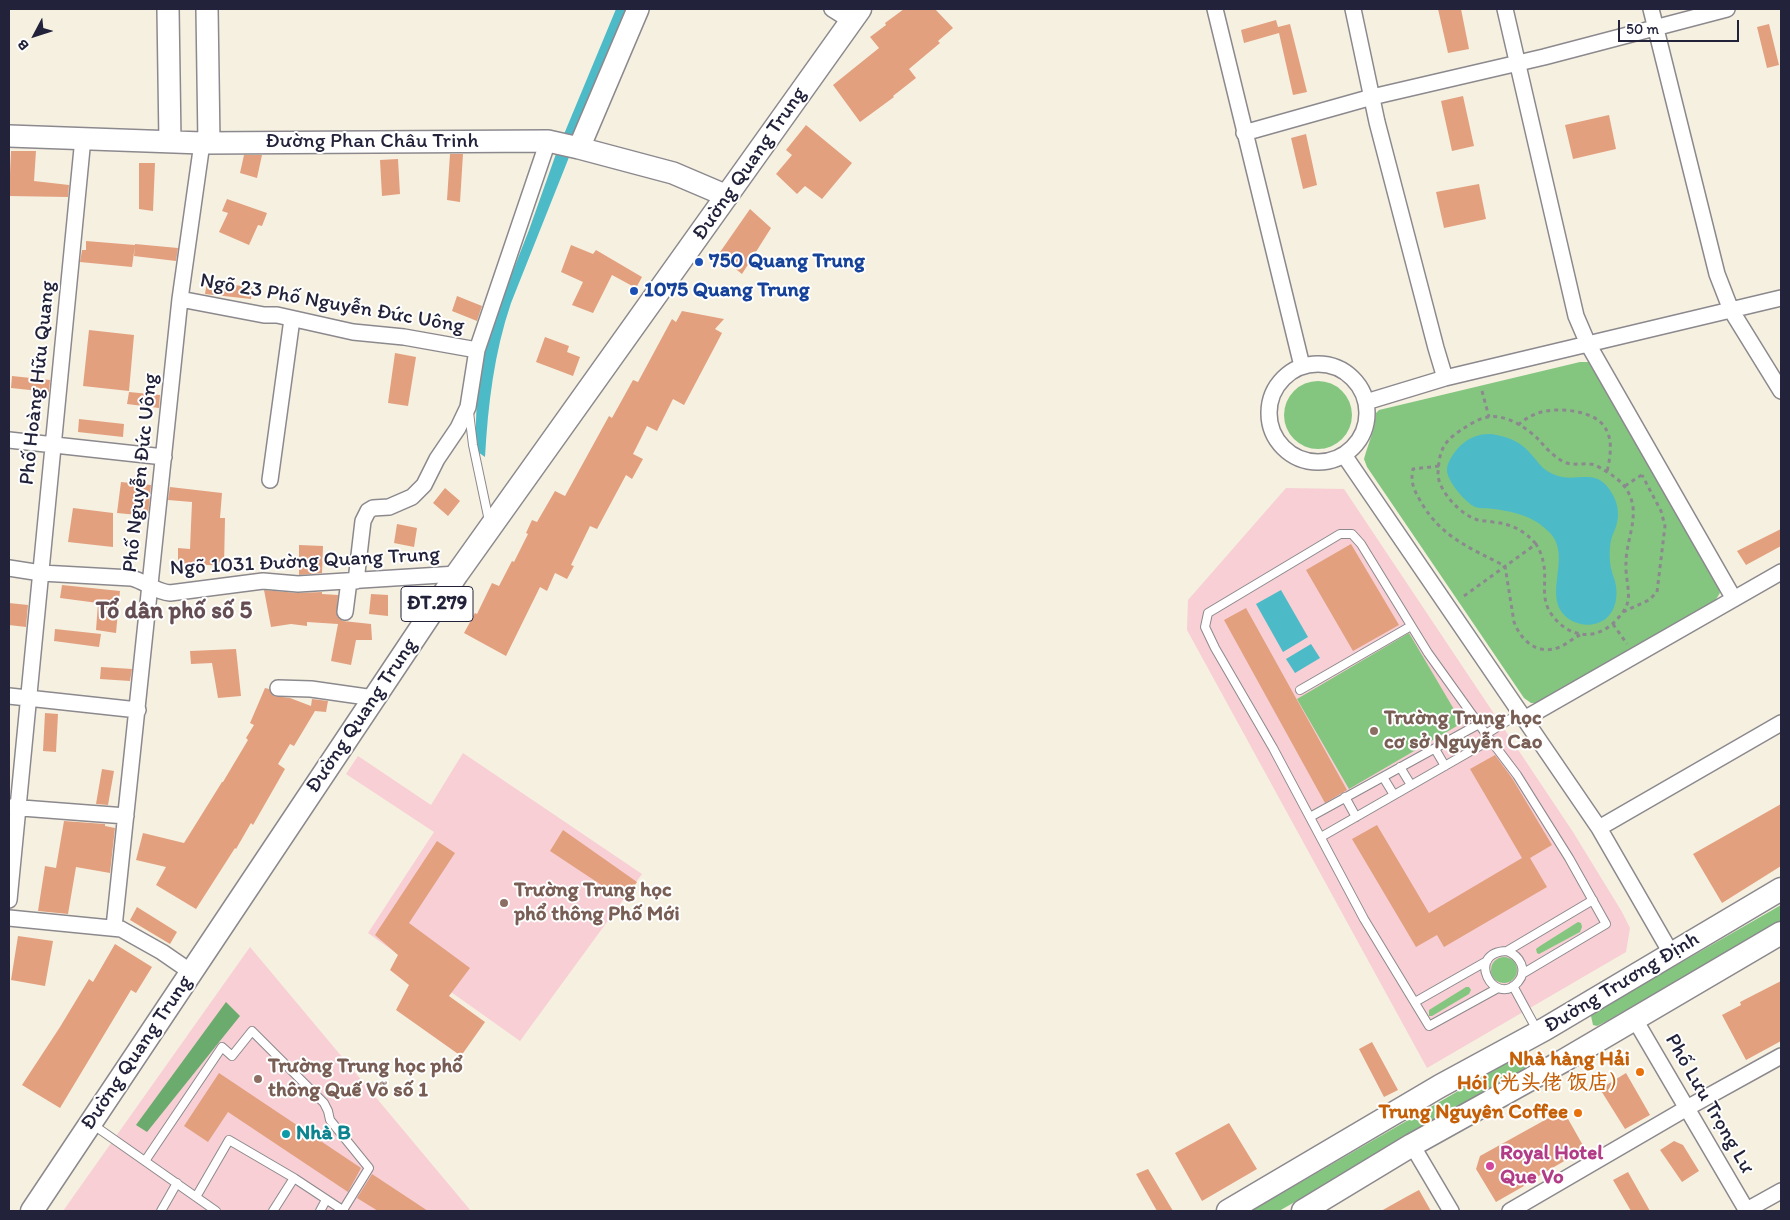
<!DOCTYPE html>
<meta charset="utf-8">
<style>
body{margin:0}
#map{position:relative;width:1790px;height:1220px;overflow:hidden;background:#f6f0e0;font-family:Itim,sans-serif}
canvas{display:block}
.frame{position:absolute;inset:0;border:10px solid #22223b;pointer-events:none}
.north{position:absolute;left:10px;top:10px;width:50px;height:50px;-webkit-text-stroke:4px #fff;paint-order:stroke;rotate:230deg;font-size:14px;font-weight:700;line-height:20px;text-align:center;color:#22223b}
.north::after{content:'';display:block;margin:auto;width:18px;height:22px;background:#22223b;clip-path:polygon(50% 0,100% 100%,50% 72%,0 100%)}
.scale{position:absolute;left:1618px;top:20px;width:121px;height:22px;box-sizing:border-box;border:2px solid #22223b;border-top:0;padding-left:6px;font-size:15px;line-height:18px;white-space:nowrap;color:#22223b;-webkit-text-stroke:4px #fff;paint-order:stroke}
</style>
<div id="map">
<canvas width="1790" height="1220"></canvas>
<div class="frame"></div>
<div class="north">B</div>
<div class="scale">50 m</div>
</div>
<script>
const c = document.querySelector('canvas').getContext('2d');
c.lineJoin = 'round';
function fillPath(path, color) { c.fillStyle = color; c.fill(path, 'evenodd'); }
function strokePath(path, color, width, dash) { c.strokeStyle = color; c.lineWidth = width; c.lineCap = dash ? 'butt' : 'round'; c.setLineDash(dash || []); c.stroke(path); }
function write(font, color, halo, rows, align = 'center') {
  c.font = font + ' Itim,"LXGW WenKai TC",sans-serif'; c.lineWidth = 4; c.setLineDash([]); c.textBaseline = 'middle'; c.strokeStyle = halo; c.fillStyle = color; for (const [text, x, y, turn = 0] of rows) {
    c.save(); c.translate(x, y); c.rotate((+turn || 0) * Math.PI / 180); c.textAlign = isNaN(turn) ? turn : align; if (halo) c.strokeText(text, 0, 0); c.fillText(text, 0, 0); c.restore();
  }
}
const built = new Path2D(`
 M1286 488 1344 489 1573 832 1622 912 1630 928 1626 952 1427 1068 1187 630 1188 600Z
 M463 753 642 874 520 1041 368 933 434 832 346 774 358 756 431 805Z
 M250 947 471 1211H63Z`);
const green = new Path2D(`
 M1580 362H1589L1596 368 1717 582 1720 593 1715 601 1706 607 1539 703H1531L1524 698 1367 467 1364 459 1366 452 1374 428 1376 413 1379 410Z
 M1284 415a34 34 0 1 1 68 0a34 34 0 1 1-68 0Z
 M1409 633 1462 723 1349 789 1297 699Z
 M1781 905V922L1607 1021 1597 1026 1593 1025 1591 1016 1595 1012Z
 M1578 922 1581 923 1582 927 1580 932 1539 954 1537 953 1536 949 1540 946Z
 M1491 970a13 13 0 1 1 26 0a13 13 0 1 1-26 0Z
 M1466 987H1469L1471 990 1469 994 1432 1016H1429V1010Z
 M1517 1057H1524L1528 1060 1527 1067 1523 1072 1279 1211H1251Z`);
const forest = new Path2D(`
 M226 1002 240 1016 147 1132 136 1125Z`);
const water = new Path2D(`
 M616 9H628L511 303C494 353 488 404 485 457L475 450 477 393 487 337 529 230 557 151Z
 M1491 434C1506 436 1520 441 1530 453 1536 459 1541 468 1549 472 1575 488 1596 461 1614 497 1620 510 1619 522 1613 534 1609 543 1609 558 1611 568 1612 574 1615 579 1616 586 1618 601 1614 617 1598 623 1589 626 1581 625 1572 621 1538 601 1573 560 1551 534 1536 517 1516 512 1494 509 1488 508 1481 509 1475 507 1465 502 1446 480 1447 469 1447 462 1455 451 1460 446 1470 437 1478 434 1491 434Z
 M1281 590 1308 637 1283 652 1256 604Z
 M1311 644 1320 658 1295 673 1286 659Z`);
const building = new Path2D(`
 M904 9H935L953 28 938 41 940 43 909 69 916 78 893 96 894 97 860 122 833 85 879 48 870 37 886 25 885 23Z
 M1438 9H1461L1469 49 1448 53Z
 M1276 20 1278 27 1290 24 1307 92 1293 95 1279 33 1244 43 1241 30Z
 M1769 24 1779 65 1767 68 1757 27Z
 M1463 96 1474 146 1452 151 1441 101Z
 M1609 115 1616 149 1573 159 1565 125Z
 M806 125 852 163 822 199 805 186 797 194 776 174 792 155 786 150Z
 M1306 134 1317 185 1303 189 1291 138Z
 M11 151H36L34 181 69 185 68 197 9 196Z
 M450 154H463L460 202 447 200Z
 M244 155H262L257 178 240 173Z
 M398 159 400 194 382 196 380 160Z
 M139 163H155L153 211 139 209Z
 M1479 184 1486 219 1444 228 1436 192Z
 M227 199 267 213 262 226 258 225 249 245 219 232 228 213 222 211Z
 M750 209 771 228 742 274 718 255Z
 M86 241 135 245 132 267 80 262 82 250H86Z
 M135 244 178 248 176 261 134 256Z
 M571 245 593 254 596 250 642 277 636 288 612 275 593 313 572 305 583 282 561 272Z
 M207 282 252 287 251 299 205 294Z
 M457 296 482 306 477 321 452 311Z
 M682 311 724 319 715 329 722 333 684 405 673 399 657 431 647 426 633 454 643 459 632 479 626 475 597 529 590 526 571 565 574 566 567 579 555 573 547 591 540 587 506 656 464 633 475 613 477 614 492 583 499 586 512 561 514 562 528 534 526 533 532 520 537 522 555 491 565 496 609 416 612 418 633 380 638 382 672 319 676 322Z
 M89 330 134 335 129 391 83 386Z
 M545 337 569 346 567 352 580 357 573 376 536 362Z
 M395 353 416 357 408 406 388 403Z
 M12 376 50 380 49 392 11 388Z
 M129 392 160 395 159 408 127 404Z
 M79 419 124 424 123 437 78 432Z
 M121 482 151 485 148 516 117 513Z
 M170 487 222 493 220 518H225L224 566 178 563V548L190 549 192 502 168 500Z
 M445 488 460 501 448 516 433 503Z
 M73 508 113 513V547L68 542Z
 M397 524 417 528 414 547 394 543Z
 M1781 529V546L1746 565 1737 551Z
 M1351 544 1399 625 1353 651 1306 570Z
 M299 545 323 546 322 573 299 575Z
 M62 585 120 591 116 633 96 630 98 603 60 598Z
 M264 590 297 593 322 592V594L338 595 337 616 343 621 371 624 372 640H356L351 665 331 661 338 624 307 622V626L291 624 271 627Z
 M371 594 388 595V616L369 614Z
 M9 603 28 605 26 627 9 625Z
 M1246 608 1347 790 1325 803 1224 620Z
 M55 629 101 634 99 647 54 641Z
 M236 649 241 696 218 698 212 663 191 664 190 651Z
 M101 667 132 669 130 681 100 679Z
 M265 688 269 689 274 696 290 698 311 706 312 699 328 701 326 712 315 711 294 746 290 744 278 764 285 769 253 825 251 823 236 849 235 848 196 909 156 885 166 867 136 860 143 833 184 843 222 782H223L248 740 246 738 254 725 250 723Z
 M45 713 58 714 56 752 43 751Z
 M1495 755 1512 778 1552 845 1530 858 1547 887 1444 947 1437 935 1416 947 1352 839 1377 825 1429 913 1522 858 1470 769Z
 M102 769 114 771 108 805 96 804Z
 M1781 804V866L1722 903 1693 854Z
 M64 821 105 824V826L115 828 110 873 76 867 68 914 38 911 45 866 56 868Z
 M563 830 637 882 624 900 550 851Z
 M437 841 455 853 409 923 470 968 449 996 485 1022 461 1056 396 1010 409 985 390 970 398 955 375 935Z
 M137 907 177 932 170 944 130 920Z
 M18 936 53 941 45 986 11 980Z
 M115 944 152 967 136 993 131 990 60 1108 22 1085 60 1027 89 979 93 982Z
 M1781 981V1041L1746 1060 1722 1015 1741 1005 1740 1002Z
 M1372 1042 1398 1090 1384 1097 1359 1049Z
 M219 1073 361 1168 348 1192 228 1112 208 1142 184 1126Z
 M1626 1073 1650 1115 1625 1129 1600 1089Z
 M1563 1110 1585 1149 1523 1185 1524 1186 1496 1202 1476 1169 1480 1156Z
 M1229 1123 1257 1169 1202 1201 1175 1153Z
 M1674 1141 1683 1145 1699 1171 1682 1182 1660 1150Z
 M1148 1169 1173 1211H1157L1136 1174Z
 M1628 1172 1650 1211H1631L1613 1180Z
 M372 1174 428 1211H378L357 1198Z
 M1419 1190 1431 1211H1381L1406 1197Z`);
const path = new Path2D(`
 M1482 391 1489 417
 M1518 425C1526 418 1535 413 1546 411 1563 408 1593 411 1604 426 1614 440 1610 457 1607 472
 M1439 466 1413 469C1410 482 1414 490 1421 502 1441 537 1470 548 1505 566L1514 622C1521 641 1538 656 1560 647 1567 644 1573 638 1580 635
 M1625 486 1643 474
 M1464 596 1536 544C1539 549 1542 555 1543 561 1548 580 1539 598 1552 615 1570 640 1600 641 1619 617 1623 613 1627 606 1628 601 1630 591 1625 574 1626 563 1626 544 1635 526 1633 507 1630 488 1619 479 1604 470 1600 468 1595 464 1590 464 1581 463 1573 466 1564 462 1554 457 1546 448 1539 440 1527 428 1507 414 1488 417 1479 418 1469 425 1461 430 1443 442 1439 451 1438 474 1438 491 1462 516 1478 520 1483 521 1488 521 1493 522 1511 524 1524 530 1536 544
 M1623 612 1649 600 1657 592 1665 526 1661 511 1642 475
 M1613 624 1627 644`);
const lane = new Path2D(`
 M469 412 473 445 489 521
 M1300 690 1411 626
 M1520 713 1486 734 1517 775 1569 858 1606 924 1522 974
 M1486 734 1428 653 1361 544 1352 534H1340L1208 613 1205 627 1215 648 1273 748 1364 919 1429 1026 1498 988
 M1435 749 1445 766
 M1400 767 1411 785
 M1383 777 1394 795
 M1345 797 1356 817
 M1310 817 1479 724
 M1321 837 1490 740
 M1507 951C1520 956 1528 970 1518 982 1494 1009 1464 952 1507 951L1593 900
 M1513 986 1537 1030
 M1415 1002 1487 961
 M92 1124 216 1211
 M145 1161 222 1047 232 1056 252 1031 324 1103 328 1111 330 1120 369 1168 343 1210
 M196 1197 229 1140 294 1178
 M161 1211 177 1183
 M273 1211 294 1178 344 1211
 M320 1211 326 1200`);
const street = new Path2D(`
 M832 9 851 21
 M1215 9 1302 366
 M1353 9 1377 122 1436 348 1445 378
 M1505 9 1576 316 1588 344 1734 599
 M1651 9 1717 274 1731 310 1781 391
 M1244 133 1372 97 1544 57 1727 9
 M180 299 264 315H277L353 332 404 337 477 350
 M1269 413a49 49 0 1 1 98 0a49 49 0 1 1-98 0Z
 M1366 402 1445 378 1781 298
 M9 440 164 457
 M1344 455 1599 828 1671 953
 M270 480 292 319
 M9 568 41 573 131 578C145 581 155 592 170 593L263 581 298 584 457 574
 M356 581 363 521 368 511 373 508 389 507 412 497 424 485 437 459 458 428 468 407 477 350 548 141
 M345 612 349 581
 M278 688 311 689 374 698
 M9 696 138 710
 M1524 719 1781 572
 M9 807 126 816
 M1599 828 1781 723
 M9 900 83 138
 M9 918 121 929 162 952 191 972
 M114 927 180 299 202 143
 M1634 1018 1747 1211
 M1412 1145 1451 1211
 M1510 1211 1687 1108 1781 1056
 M1745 1211 1781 1191`);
const secondary = new Path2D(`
 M168 9 170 142
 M207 9 209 143
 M9 136 202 143 548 141 579 148 673 173 727 196
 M579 148 638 9`);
const primary = new Path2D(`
 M32 1211 457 574 860 9
 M1228 1211 1440 1086 1545 1029 1781 889
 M1303 1211 1412 1145 1563 1061 1781 933`);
const markers = [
 [699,262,5,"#1a4fb4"],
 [634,291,5,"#1a4fb4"],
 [1374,731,5,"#8d6e63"],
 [504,903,5,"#8d6e63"],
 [1640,1072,5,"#e8710a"],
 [258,1079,5,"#8d6e63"],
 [1578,1113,5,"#e8710a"],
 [286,1134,5,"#0f9aa8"],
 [1490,1166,5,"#d1479c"]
];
const shields = [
 [437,604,72]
];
const shieldNames = [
 ["ĐT.279",437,604]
];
const streetNames = [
 ["Đường Phan Châu Trinh",372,142],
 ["Đường Quang Trung",750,164,-55],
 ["Ngõ 23 Phố Nguyễn Đức Uông",332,304,10],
 ["Phố Hoàng Hữu Quang",38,383,-84],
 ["Phố Nguyễn Đức Uông",141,473,-84],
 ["Ngõ 1031 Đường Quang Trung",305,562,-3],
 ["Đường Quang Trung",362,716,-56],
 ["Đường Trương Định",1622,983,-31],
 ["Đường Quang Trung",137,1053,-56],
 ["Phố Lưu Trọng Lư",1709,1104,60]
];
const transitNames = [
 ["750 Quang Trung",709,262],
 ["1075 Quang Trung",644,291]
];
const educationNames = [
 ["Trường Trung học",1384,719],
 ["cơ sở Nguyễn Cao",1384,743],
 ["Trường Trung học",514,891],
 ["phổ thông Phố Mới",514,915],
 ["Trường Trung học phổ",268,1067],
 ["thông Quế Võ số 1",268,1091]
];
const foodNames = [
 ["Nhà hàng Hải",1630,1060],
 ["Hói (光头佬 饭店）",1630,1084],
 ["Trung Nguyên Coffee",1568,1113]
];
const cultureNames = [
 ["Nhà B",296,1134]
];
const hotelNames = [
 ["Royal Hotel",1500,1154],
 ["Que Vo",1500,1178]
];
const quarterNames = [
 ["Tổ dân phố số 5",174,612]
];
fillPath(built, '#f7cfd4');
fillPath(green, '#84c680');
fillPath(forest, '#6bab6e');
fillPath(water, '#4dbac8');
fillPath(building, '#e2a07f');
strokePath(lane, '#8c898e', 10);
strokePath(street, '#8c898e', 18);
strokePath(secondary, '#8c898e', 24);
strokePath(primary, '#8c898e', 25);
strokePath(path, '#8c898e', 3, [4, 4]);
strokePath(lane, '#fff', 8);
strokePath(street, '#fff', 15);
strokePath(secondary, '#fff', 21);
strokePath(primary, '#fff', 22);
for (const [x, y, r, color] of markers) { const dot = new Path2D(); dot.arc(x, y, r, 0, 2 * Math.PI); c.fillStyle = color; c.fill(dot); strokePath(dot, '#fff', 2); }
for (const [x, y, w] of shields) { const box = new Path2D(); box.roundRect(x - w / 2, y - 17.5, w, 35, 4); c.fillStyle = '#fff'; c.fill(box); strokePath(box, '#22223b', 1); }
write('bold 20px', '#22223b', null, shieldNames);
write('21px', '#22223b', '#fff', streetNames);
write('bold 21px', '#164399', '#fff', transitNames, 'left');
write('bold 21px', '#785e54', '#fff', educationNames, 'left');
write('bold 21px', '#c56008', '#fff', foodNames, 'right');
write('bold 21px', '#0d838f', '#fff', cultureNames, 'left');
write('bold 21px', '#b23c85', '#fff', hotelNames, 'left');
write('bold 24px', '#654e53', '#fff', quarterNames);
</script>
